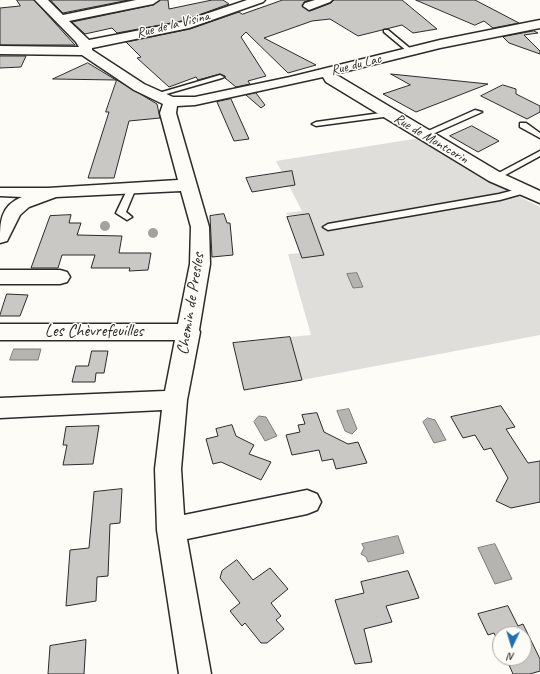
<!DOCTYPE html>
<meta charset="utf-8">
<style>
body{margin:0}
#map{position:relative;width:540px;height:674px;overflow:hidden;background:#fdfcf7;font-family:Caveat,sans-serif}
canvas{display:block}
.north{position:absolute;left:492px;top:626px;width:40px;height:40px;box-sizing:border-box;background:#fdfcf7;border:1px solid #a9a8a5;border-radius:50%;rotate:184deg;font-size:11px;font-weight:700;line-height:16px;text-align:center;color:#2b2b2b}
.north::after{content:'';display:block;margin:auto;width:14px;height:18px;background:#1f6fb2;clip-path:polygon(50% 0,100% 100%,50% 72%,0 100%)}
</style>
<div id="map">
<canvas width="540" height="674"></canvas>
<div class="north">N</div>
</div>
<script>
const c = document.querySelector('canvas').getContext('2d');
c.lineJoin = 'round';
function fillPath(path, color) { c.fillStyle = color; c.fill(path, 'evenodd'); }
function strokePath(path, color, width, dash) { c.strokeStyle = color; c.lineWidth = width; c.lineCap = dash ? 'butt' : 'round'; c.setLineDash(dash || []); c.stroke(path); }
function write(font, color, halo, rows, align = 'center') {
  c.font = font + ' Caveat,sans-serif'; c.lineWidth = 3; c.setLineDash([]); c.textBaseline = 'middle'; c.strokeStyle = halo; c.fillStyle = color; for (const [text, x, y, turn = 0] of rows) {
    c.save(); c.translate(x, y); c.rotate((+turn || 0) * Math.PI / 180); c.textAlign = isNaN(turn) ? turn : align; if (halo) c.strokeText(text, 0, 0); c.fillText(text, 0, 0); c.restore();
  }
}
const green = new Path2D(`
 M420 138 492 183 540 207V335L302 380 290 337 311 335 288 254 301 253 302 258 324 255 309 214 287 215 286 213 302 211 276 161Z`);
const water = new Path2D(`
 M357 273 363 287 353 288 347 274Z
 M14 349H41L38 360H10Z
 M349 409 357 429 352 434 345 431 337 411Z
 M259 416 266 417 277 436 265 441 254 422Z
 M428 418 435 420 446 440 434 443 423 422Z
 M398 536 404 553 368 562 366 557 361 554 364 548 362 544Z
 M495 544 512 579 495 584 478 548Z`);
const building = new Path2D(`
 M17 0H34L75 45H0V8L20 6Z
 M51 0H129L63 13Z
 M160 0H168L169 9 212 0H223L229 4 182 21 117 33 112 28 85 34 72 22 153 5Z
 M283 0H310L304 2 302 6 310 11 331 3 334 0H402L437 29 413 33 402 25 358 36 330 19 312 21 264 38 316 65 288 73 246 32 241 37 266 76 248 81 250 84 236 87 225 78V76L220 74 198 80 196 77 169 87 137 58 141 57 126 42 190 29 239 12 242 14Z
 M416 0H475L519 23 493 28 484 21 475 25Z
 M534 31 538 33 524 35 540 51V54L509 43 503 37Z
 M0 56H26L21 67 0 68Z
 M88 63 116 80 53 79Z
 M391 74 488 84 416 112 383 94 410 85Z
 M117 80 157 104 160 118 129 121 114 178H88L109 112H106Z
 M503 85 516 89V94L540 106V112L527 119 481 96Z
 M256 93 265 105 261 108 246 95Z
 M231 99 249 139 234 141 217 102Z
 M472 126 499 141 478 152 450 136Z
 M292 171 295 185 252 192 246 178Z
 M224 214 227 223H230L233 255 212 257 210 216Z
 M309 214 324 255 302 258 287 217Z
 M71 215 69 223H81L77 235 122 236 119 253H151L148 270 129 271 130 268H91L95 255H62L58 268H31L50 216Z
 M7 294 28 295 20 316H0Z
 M290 337 302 380 244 390 233 343Z
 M92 351H108L104 373H96L95 382H72L76 366H88Z
 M501 406 515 427 506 429 528 463 540 461V502L511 508 496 501 508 478 491 448 484 450 475 435 463 438 451 417Z
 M317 413 324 432 348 444 358 442 367 463 336 469 333 459 322 461 319 450 292 455 286 435 300 432 298 425 305 424 302 415Z
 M232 425 236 436 254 445 249 454 271 462 261 480 221 462 213 464 206 439 218 436 216 429Z
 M99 426 93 464 63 465 67 445H63L66 427Z
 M122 489 120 523 110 524 108 576 97 577 96 601 66 606 70 550 89 548 94 492Z
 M237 560 253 580 270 568 288 589 271 603 281 616 276 620 284 629 267 643H261L245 623 242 626 230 611 240 603 220 578 222 571Z
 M408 571 419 598 386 606 392 622 364 629 372 662 355 664 335 600 364 593 361 582Z
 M508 606 518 626 523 624 540 659V671L530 674H513L506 658H524V634H500V645L494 633 488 635 478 614Z
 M86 640 84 674H48L50 646Z`);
const service = new Path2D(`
 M384 30H388L412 50V52H408L384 32Z
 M220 75 224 77 222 78 156 97 152 95Z
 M475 110 482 112 426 137 419 135Z
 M388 112H391V116L316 126 312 124 316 122Z
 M520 123H526L540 133V138L520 127Z
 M540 151V156L498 179H492L491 177Z
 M132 185 136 188 126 212 132 217 127 220 116 213 128 188Z
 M522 188 526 191 525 193 500 200 328 230 323 227 328 224 499 194Z`);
const minor = new Path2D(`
 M35 0H48L63 15 136 0H159L153 4 69 21 89 40 182 22 247 0H265L263 2 189 28 92 48V50L144 84 173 97H195L290 77 440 40 540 20V28L440 48 335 74 501 173 540 191V203L489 181 326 82 323 77 195 105 177 106 176 113 209 227 210 264 199 330 200 332 187 400 181 469 184 515 307 490 317 494 321 502 317 510 307 514 187 539 211 674H179L157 530 155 469 162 410 0 418V398L165 391 175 340H0V324H178L190 264 191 227 181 191 56 197 29 207 20 215 7 241 0 243C0 222 0 206 22 197L0 196V188H48L178 180 160 113 163 104 134 90 82 55 0 54V46L79 47 76 42Z
 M315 0H332L330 2 309 10 303 6 305 3Z
 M0 270H60L67 272 70 277 67 282 60 284H0Z`);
const trees = [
 [105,226],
 [153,233]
];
const farStreetnames = [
 ["Rue de la Visina",173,25,-14],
 ["Rue du Lac",356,65,-14],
 ["Rue de Montcorin",431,139,31]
];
const streetNames = [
 ["Chemin de Presles",191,304,-81],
 ["Les Chèvrefeuilles",94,332]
];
fillPath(green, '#dfdeda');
fillPath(water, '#b5b4b1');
strokePath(water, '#7e7d7b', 1);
fillPath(building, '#c9c8c4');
strokePath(building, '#2b2b2b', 1);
strokePath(service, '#2b2b2b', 3);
strokePath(minor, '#2b2b2b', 3);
fillPath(service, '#fdfcf7');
fillPath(minor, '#fdfcf7');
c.fillStyle = '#a2a29f';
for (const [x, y] of trees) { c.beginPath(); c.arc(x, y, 5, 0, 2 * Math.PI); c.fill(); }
write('14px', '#2b2b2b', '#fdfcf7', farStreetnames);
write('17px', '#2b2b2b', '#fdfcf7', streetNames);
</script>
